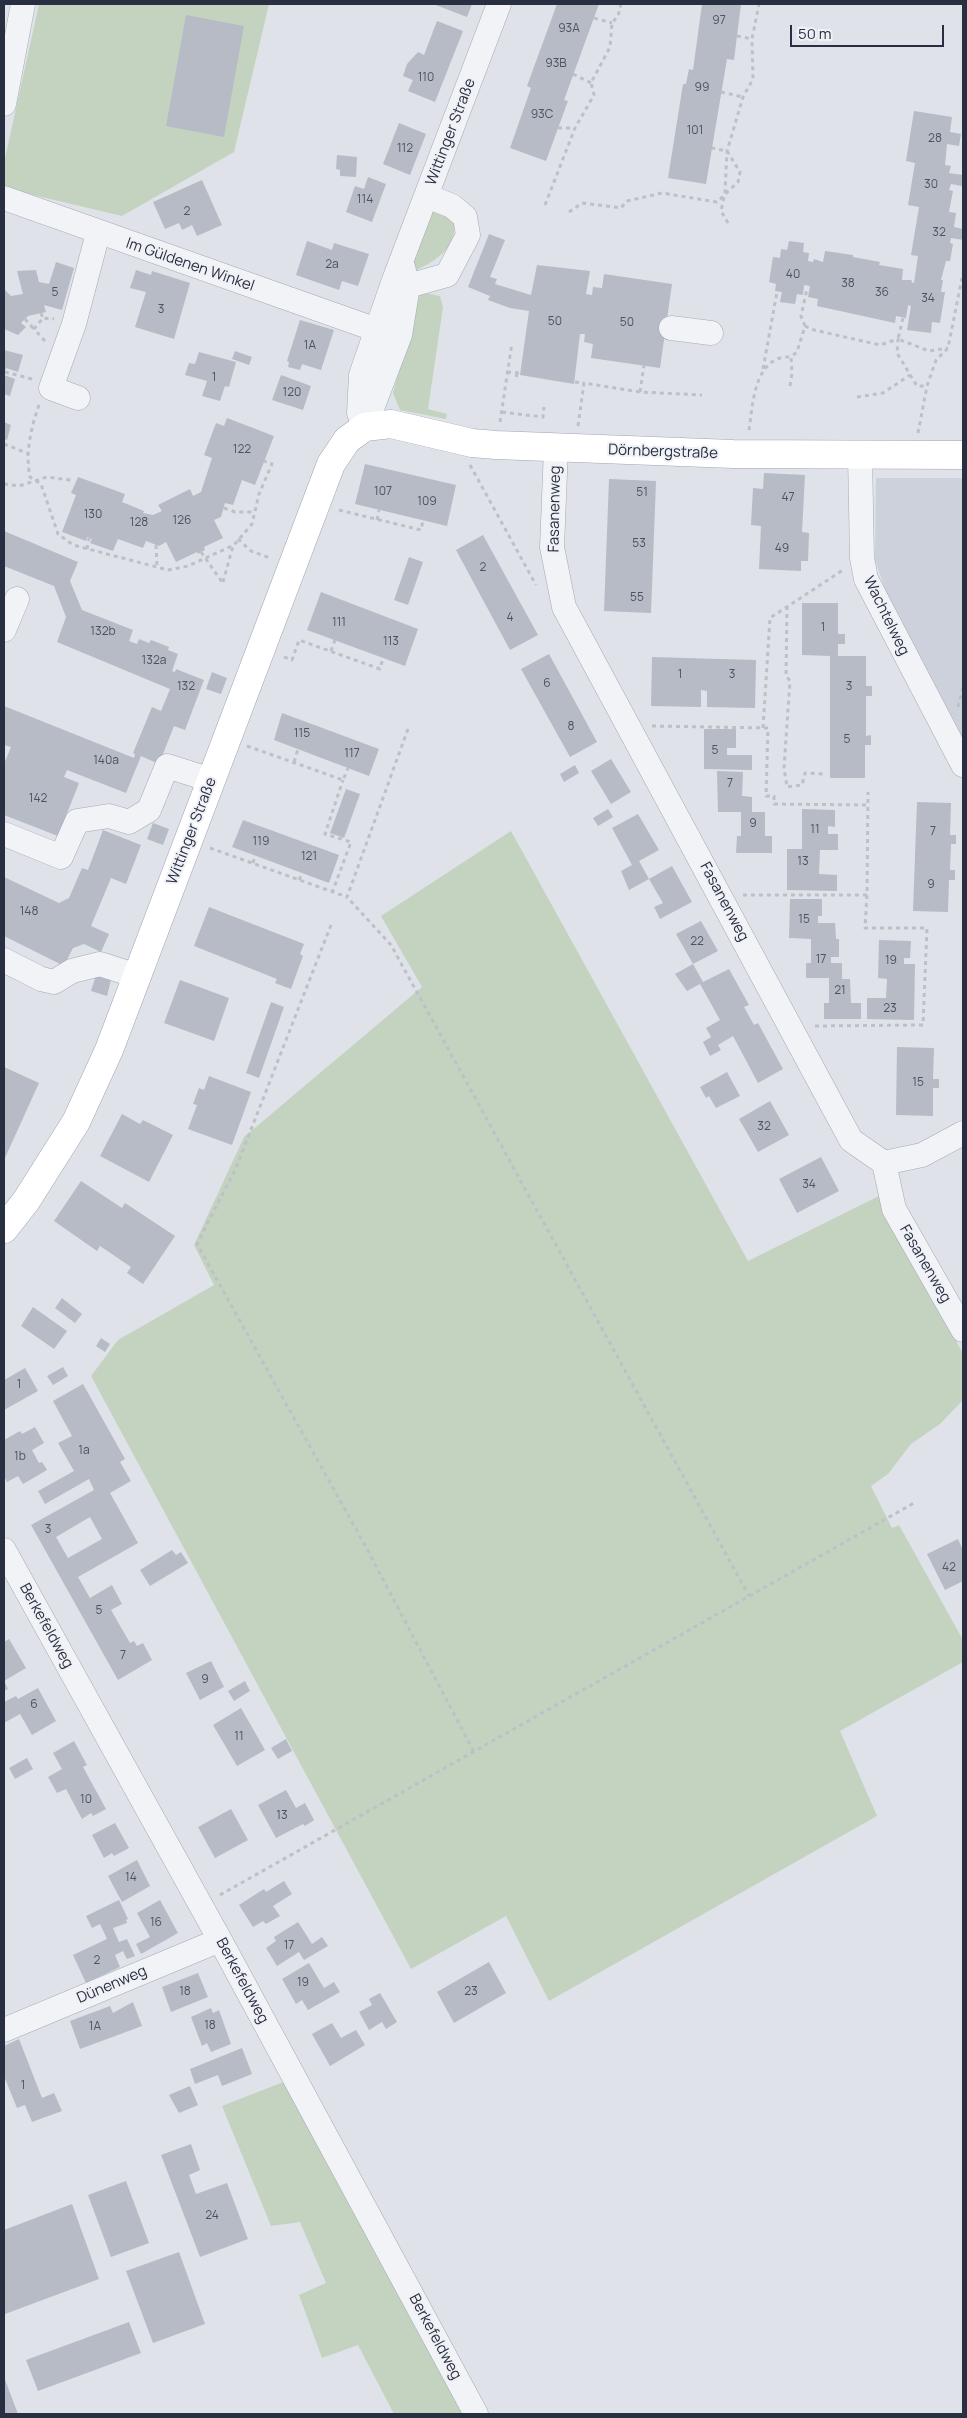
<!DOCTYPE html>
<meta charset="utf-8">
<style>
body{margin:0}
#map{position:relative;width:967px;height:2418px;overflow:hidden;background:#dfe2e9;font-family:Manrope,sans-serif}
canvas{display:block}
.frame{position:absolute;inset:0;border:5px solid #282f40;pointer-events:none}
.scale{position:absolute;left:790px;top:25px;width:154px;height:22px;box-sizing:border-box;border:2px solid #282f40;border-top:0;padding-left:6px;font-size:15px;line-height:18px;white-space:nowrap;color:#282f40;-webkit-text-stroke:4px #eff1f6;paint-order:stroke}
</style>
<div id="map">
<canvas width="967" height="2418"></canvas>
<div class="frame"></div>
<div class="scale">50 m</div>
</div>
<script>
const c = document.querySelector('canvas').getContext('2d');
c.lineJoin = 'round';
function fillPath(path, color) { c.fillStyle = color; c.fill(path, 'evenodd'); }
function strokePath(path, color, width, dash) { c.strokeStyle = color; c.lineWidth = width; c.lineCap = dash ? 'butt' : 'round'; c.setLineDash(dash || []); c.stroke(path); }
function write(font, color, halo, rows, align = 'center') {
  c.font = font + ' Manrope,sans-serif'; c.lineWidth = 4; c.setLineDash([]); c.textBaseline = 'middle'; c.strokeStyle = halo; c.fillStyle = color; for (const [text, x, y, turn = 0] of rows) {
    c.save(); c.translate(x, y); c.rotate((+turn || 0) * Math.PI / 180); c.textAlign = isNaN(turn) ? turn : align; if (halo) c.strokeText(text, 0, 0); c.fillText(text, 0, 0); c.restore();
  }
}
const built = new Path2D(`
 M876 478H963V741L893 612 875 560Z`);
const green = new Path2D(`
 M39 4H269L234 152 122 216 4 188V163Z
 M439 206 455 221C455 250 438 259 415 271L412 260 431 210Z
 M420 292 440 296 443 307 428 409 447 414 446 419 400 410 393 393Z
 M511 831 748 1261 879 1196 963 1354V1400L940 1424 911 1444 888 1474 871 1486 892 1528 899 1525 963 1640V1662L840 1731 877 1816 549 2001 506 1916 411 1969 91 1376 118 1340 214 1285 194 1245 244 1137 422 987 381 916Z
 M291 2079 467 2414H394L358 2345 322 2358 299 2295 326 2283 300 2222 271 2226 222 2106Z`);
const building = new Path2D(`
 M433 4H472L467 17Z
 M557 4H599L564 100 568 101 546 161 510 148 531 88 527 86Z
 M702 4H741L734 60 727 59 706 184 668 178 683 84H686L689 69 693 70Z
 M186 15 244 26 224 137 166 126Z
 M437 21 463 31 435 102 408 91 413 80 403 76 407 64 418 52 424 55Z
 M914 111 952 117 950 132 961 134 959 146 947 144 945 165 951 166 949 173 963 175 962 186 951 184 949 190 953 191 949 212 956 213 954 227 963 229V240L951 238 950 243 953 244 950 261H946L941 280H943L941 292H945L940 323 932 322 931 333 907 330 911 306 908 305 906 318 896 316 895 323 817 306 818 299 808 297 810 286 804 285 803 295 797 294 795 304 780 302 782 292 775 291 776 284 769 282 773 257 780 258 781 249 787 250 789 241 804 243 803 252 809 253 808 261 813 262 814 259 823 262 825 251 853 255V257L880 262 879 265 903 269 902 280H912L911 282 914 283 918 256 911 255 919 207 908 205 915 163 906 161Z
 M399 123 426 134 410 175 383 164Z
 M337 155 357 157 356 177 340 176V170L336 169Z
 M368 177 386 184 372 222 346 212 355 186 364 189Z
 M202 180 222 225 197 236 192 225 182 230 179 223 165 229 153 202Z
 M489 234 505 240 490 277 497 279 495 284 531 295 537 265 590 271 586 294 592 295 593 287 602 288 604 274 672 284 660 368 591 358 593 344 584 342 585 334H580L574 384 520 375 529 311 510 308 488 300 490 296 468 287Z
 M307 241 332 250 334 243 369 254 358 286 342 281 339 290 296 275Z
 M56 262 74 268 62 310 44 305 46 312 28 316 21 323 26 327 18 335 4 329V289L11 296 23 294 17 271 36 270 39 282 49 284Z
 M136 270 151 275 152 271 190 283 174 339 135 327 146 292 130 288Z
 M300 320 334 330 321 370 302 364 300 370 288 367 289 362 287 361Z
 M4 350 23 355 18 372 6 368 4 374Z
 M235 351 252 357 249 365 232 359Z
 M199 352 236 362 229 387 225 386 220 401 202 396 207 381 185 375 189 363 195 364Z
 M4 375 15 379 10 396 4 394Z
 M281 375 311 386 303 410 272 400Z
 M227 418 274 436 255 485 242 480 233 505 225 503 221 517 214 520 223 538 204 547 205 550 201 552 198 554 197 552 176 562 166 542 159 546 146 541 143 548 118 539 113 551 90 543 92 539 87 537 86 541 62 532 76 495 71 493 78 477 125 494 122 502 144 511 143 513 153 515 162 511 158 505 190 489 193 496 201 492 212 458 204 455 216 423 224 426Z
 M4 422 11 425 7 440 4 439Z
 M365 464 456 485 447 526 355 504Z
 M764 473 805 475 802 532 809 533 808 561H801V571L759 569 761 526 751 525 753 488 763 489Z
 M609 479 656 481 651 613 604 611Z
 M4 531 78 562 70 581 82 610 133 630 129 641 137 644 139 639 149 643 151 640 169 647 168 650 178 654 172 671 175 672 176 669 204 680 185 730 174 726 159 764 141 756 126 793 67 770 64 777 79 783 58 836 4 815V764L11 747 4 745V706L134 758 135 754 133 753 152 707 161 711 170 689 57 642 66 617 54 586 4 566Z
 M483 535 538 635 510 650 456 550Z
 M409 557 423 562 408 605 394 600Z
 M321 592 418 629 405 666 307 630Z
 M802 603H838V634H845V644H838V656H866V686H872V696H866V736L871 735V745H865V778H830V656L802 655Z
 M549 654 597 742 570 757 521 669Z
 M652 657 756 660 755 708 707 707V691L701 690V707L651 706Z
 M212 672 227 678 221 694 206 689Z
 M282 713 379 749 369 776 274 740Z
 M704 729H736V748H727V755H752V770L704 769Z
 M611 759 631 792 611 804 591 771Z
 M575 765 579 773 564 782 560 774Z
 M717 771 743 772 742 796 752 797V812H765V836H772V853H736L737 836H741V812H718Z
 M346 789 360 794 344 838 330 833Z
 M917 802 951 803 950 835H956V844H951L950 870H955V880H949L948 912 913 911Z
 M608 809 613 817 598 826 593 818Z
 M802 809 835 810V827L828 826V834H838V850H820L819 874 837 875V891L787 890V849H802Z
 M638 814 659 850 639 861 649 879 629 890 621 871 632 865 612 828Z
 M243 820 339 855 329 883 232 847Z
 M153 823 169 829 163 845 147 839Z
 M103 830 141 845 126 884 111 878 91 926 109 934 101 952 84 944 73 948 64 966 4 936V877L59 903 69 898 82 868 88 870Z
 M672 866 692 902 660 919 654 907 663 903 649 879Z
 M790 899H822V916H818V923H835L836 939H839V957H831V963H842V979H850L851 1003H861V1019H824V1003H829V978H806V963H811V939L789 938Z
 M209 907 304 944 300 954 303 956 291 989 275 983 277 979 194 946Z
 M701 921 718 951 693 964 676 934Z
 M879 940 911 941 910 958H904V964H915L914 1020 867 1019V998H886L887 979 878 978Z
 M693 964 703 982 729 969 749 1005 744 1007 754 1025 758 1023 783 1069 758 1083 733 1036 718 1045 721 1050 710 1056 703 1042 711 1037 706 1028 720 1020 700 984 687 991 675 974Z
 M96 975 111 980 107 996 91 991Z
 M180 980 229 998 214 1041 164 1023Z
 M271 1002 284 1007 259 1078 246 1073Z
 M897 1047 934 1048 933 1079H939V1088H933V1116L896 1115Z
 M4 1067 39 1083 4 1160Z
 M727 1072 740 1096 716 1108 709 1096 706 1098 700 1087Z
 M209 1076 251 1092 232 1145 188 1129 197 1105 193 1104 199 1088 204 1090Z
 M770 1101 789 1135 758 1152 739 1119Z
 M122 1114 140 1124 143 1120 173 1135 149 1182 100 1156Z
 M821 1157 839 1191 797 1213 779 1179Z
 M81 1181 122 1208 125 1203 175 1236 143 1284 127 1273 131 1267 100 1246 97 1251 54 1221Z
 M62 1298 82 1314 75 1323 55 1308Z
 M33 1307 67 1331 54 1349 21 1326Z
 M101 1338 110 1344 105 1352 96 1346Z
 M63 1367 68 1376 53 1385 47 1376Z
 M25 1368 38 1391 4 1410V1380Z
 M83 1384 125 1459 120 1462 131 1481 110 1493 138 1543 78 1577 90 1598 112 1585 122 1604 111 1610 130 1643 134 1641 137 1646 143 1643 152 1660 118 1680 31 1525 94 1490 89 1479 45 1504 38 1491 74 1471 58 1443 72 1436 53 1401ZM90 1517 102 1539 68 1558 56 1537Z
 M35 1427 44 1443 32 1450 39 1463 42 1462 47 1470 23 1484 18 1476 7 1482 4 1476V1440L20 1431 22 1434Z
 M958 1539 963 1550V1581L945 1590 927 1554Z
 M172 1550 176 1555 181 1552 188 1563 150 1586 140 1570Z
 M9 1639 26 1668 4 1681 8 1689 4 1691V1642Z
 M211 1661 224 1687 200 1700 186 1673Z
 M245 1681 250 1691 234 1701 228 1691Z
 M38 1688 56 1721 32 1735 20 1714 4 1723V1702L16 1696 18 1699Z
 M241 1708 265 1750 237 1766 213 1725Z
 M286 1739 292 1751 278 1759 271 1748Z
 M74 1741 87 1765 83 1767 106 1809 93 1816 91 1813 82 1819 66 1789 57 1793 48 1777 62 1769 53 1753Z
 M27 1758 33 1769 15 1779 9 1768Z
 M286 1790 296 1808 305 1803 314 1820 305 1826 303 1824 276 1838 258 1805Z
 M231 1809 248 1840 215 1858 198 1827Z
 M115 1823 129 1848 114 1856 112 1853 104 1858 92 1835Z
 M137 1860 150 1886 122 1902 108 1876Z
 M284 1881 292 1894 273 1906 280 1916 266 1924 263 1921 253 1927 239 1905 264 1889 266 1892Z
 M119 1900 128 1919 126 1920 127 1923 113 1928 119 1942 127 1939 135 1956 127 1959 123 1951 115 1955 120 1967 86 1983 73 1955 107 1939 100 1924 92 1928 86 1916Z
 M160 1900 178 1933 141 1954 136 1944 150 1937 137 1913Z
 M298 1922 312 1944 322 1937 328 1946 304 1960 299 1952 277 1966 266 1948 276 1941 274 1937Z
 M489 1962 506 1993 454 2023 437 1992Z
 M309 1963 324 1988 334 1982 340 1992 308 2010 302 2000 296 2004 282 1979Z
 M198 1973 208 1997 171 2012 162 1987Z
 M380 1993 397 2022 386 2029 382 2022 369 2030 359 2012 372 2005 369 1999Z
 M133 2002 142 2026 80 2049 70 2021 110 2006 113 2013Z
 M211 2008 213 2013 219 2010 231 2044 211 2052 207 2043 202 2046 191 2017Z
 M332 2023 341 2038 356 2030 365 2045 330 2066 312 2034Z
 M19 2039 42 2098 54 2093 62 2111 32 2122 25 2105 17 2108 4 2076V2046Z
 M242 2048 252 2074 222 2086 218 2075 195 2084 190 2069Z
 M190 2086 198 2105 179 2113 169 2095Z
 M191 2144 200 2170 189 2175 196 2194 227 2183 248 2239 200 2257 161 2155Z
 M126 2181 149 2243 111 2257 88 2195Z
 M72 2204 99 2279 5 2314 4 2230Z
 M179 2252 205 2324 153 2343 126 2271Z
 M129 2322 141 2353 38 2391 26 2360Z
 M4 2377 18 2414H4Z`);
const path = new Path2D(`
 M594 18 612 23
 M737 36 752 39
 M573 74 591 83
 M721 92 743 97
 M558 128H575
 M545 205 575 128 594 95 591 83 610 47 612 23 618 16 621 4
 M569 212 582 203 621 208 627 201 662 193 717 202 738 182 740 172 727 151 712 148
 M728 223 721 211 725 192 727 151 743 97 753 79 752 39 759 4
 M41 313 43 318
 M903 318 898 339 929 351 948 348
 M25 319 34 329
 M805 326 801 316 807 289
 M45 341 34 329 43 318 54 319
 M763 369 777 292
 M5 372 32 379
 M507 372 520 373
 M517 373 516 378H519
 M575 382 584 383
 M790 386 792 373 791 357 797 352 805 326 814 330 880 345 898 339 897 353 917 386H927
 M640 392 644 365
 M857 397 883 393 910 375
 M39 405C31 427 25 454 30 477L41 484 58 534 73 545 168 570 188 566 234 545 252 524 259 494 272 464 264 461
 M502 412 543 417 544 407
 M500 422 512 343
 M578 426 584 383 640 392 702 395
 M749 430C753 404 754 355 791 357
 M918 433 927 386 936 360 948 348 963 273
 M4 444 29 454
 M470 465 536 585
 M4 484 19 486 47 477 71 480
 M224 508 235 512H255
 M339 510 421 530 423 520
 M377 520 379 510
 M238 539 251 551 270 558
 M156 545 157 567
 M87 549 89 538
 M201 552 222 582
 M223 582 233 546
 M787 606 786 676 790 681 784 768 787 787 802 785 805 773 824 774
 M331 651 335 640
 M284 657 292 660 299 640 380 669 383 658
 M958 707 963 687
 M652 726 768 728 766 796H774V804L868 805
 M763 728 770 618 843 570
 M408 729 347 897 391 945 749 1596
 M247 746 343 780 348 768
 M294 762 298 749
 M210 848 347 897
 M253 863 255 856
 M299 880 302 873
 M332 893 351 842 325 834 343 780
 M743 895H867L868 792
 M331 925 236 1168 197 1244 367 1549 474 1752
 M815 1026 923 1025 927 928H865L867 895
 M220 1895 914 1503`);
const minor = new Path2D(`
 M4 104 23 4
 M4 198 377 330
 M394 280 408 286 447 275 468 235 465 217 452 206 427 196
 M671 328 711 333
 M78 398 51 388 74 324 98 233
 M365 427 359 413 361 375 394 280 499 4
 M365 427 400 335 408 286 403 267
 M556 448 552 547 564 607 851 1140 884 1163 894 1209 963 1330
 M860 455 862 558 866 579 963 765
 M4 630 17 599
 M4 834 61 857 77 821 109 816 129 822 149 810 167 766 211 780
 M4 960 41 979 54 982 72 971 100 964 137 976
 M884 1163 922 1155 963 1133
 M4 1550 220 1940 476 2414
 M4 2030 220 1940`);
const major = new Path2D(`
 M4 1229 26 1201 76 1122 109 1050 331 464 347 440 365 427 391 424 472 443 496 445 733 454 963 455`);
const numberNames = [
 ["97",719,21],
 ["93A",569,29],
 ["93B",556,64],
 ["110",426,78],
 ["99",702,88],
 ["93C",542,115],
 ["101",695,131],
 ["28",935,139],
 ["112",405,149],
 ["30",931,185],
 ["114",365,200],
 ["2",187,212],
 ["32",939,233],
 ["2a",332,265],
 ["40",793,275],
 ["38",848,284],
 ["5",55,293],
 ["36",882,293],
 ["34",928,299],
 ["3",161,310],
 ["50",555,322],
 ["50",627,323],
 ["1A",310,346],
 ["1",214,378],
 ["120",292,393],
 ["122",242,450],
 ["107",383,492],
 ["51",642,493],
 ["47",788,498],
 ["109",427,502],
 ["130",93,515],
 ["126",182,521],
 ["128",139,523],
 ["53",639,544],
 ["49",782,549],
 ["2",483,568],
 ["55",637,598],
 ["4",510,618],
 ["111",339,623],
 ["1",823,628],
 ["132b",103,632],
 ["113",391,642],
 ["132a",154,661],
 ["1",680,675],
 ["3",732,675],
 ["6",547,684],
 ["132",186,687],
 ["3",849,687],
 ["8",571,727],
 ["115",302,734],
 ["5",847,740],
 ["5",715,751],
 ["117",352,754],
 ["140a",106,761],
 ["7",730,784],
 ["142",38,799],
 ["9",753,824],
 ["11",815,830],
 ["7",933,832],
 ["119",261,842],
 ["121",309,857],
 ["13",803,862],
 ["9",931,885],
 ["148",29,912],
 ["15",804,920],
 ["22",697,942],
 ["17",821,960],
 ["19",891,961],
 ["21",840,991],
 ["23",890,1009],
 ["15",918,1083],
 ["32",764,1127],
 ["34",809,1185],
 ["1",19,1385],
 ["1a",84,1451],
 ["1b",20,1457],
 ["3",48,1530],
 ["42",949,1568],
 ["5",99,1611],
 ["7",123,1656],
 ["9",205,1680],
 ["6",34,1705],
 ["11",239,1737],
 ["10",86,1800],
 ["13",282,1816],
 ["14",131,1878],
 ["16",156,1923],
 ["17",289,1946],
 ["2",97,1961],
 ["19",303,1983],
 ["18",185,1992],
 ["23",471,1992],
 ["18",210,2026],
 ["1A",95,2027],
 ["1",23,2086],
 ["24",212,2216]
];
const streetNames = [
 ["Wittinger Straße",451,132,-69],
 ["Im Güldenen Winkel",190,265,19],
 ["Dörnbergstraße",663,452,2],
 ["Fasanenweg",555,509,-89],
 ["Wachtelweg",886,616,64],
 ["Wittinger Straße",192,831,-69],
 ["Fasanenweg",724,902,62],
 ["Fasanenweg",925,1264,60],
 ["Berkefeldweg",46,1626,61],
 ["Berkefeldweg",242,1981,62],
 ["Dünenweg",112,1985,-23],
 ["Berkefeldweg",435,2337,62]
];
fillPath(built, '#cdd1db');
fillPath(green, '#c4d3c0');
fillPath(building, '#b6bbc6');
strokePath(minor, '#a4a9b3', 25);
strokePath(major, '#9ea6b5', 29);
strokePath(path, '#bdc0c7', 3, [4, 4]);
strokePath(minor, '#f2f3f7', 24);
strokePath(major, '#fff', 28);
write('12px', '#4c5262', null, numberNames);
write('15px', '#282f40', '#eff1f6', streetNames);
</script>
